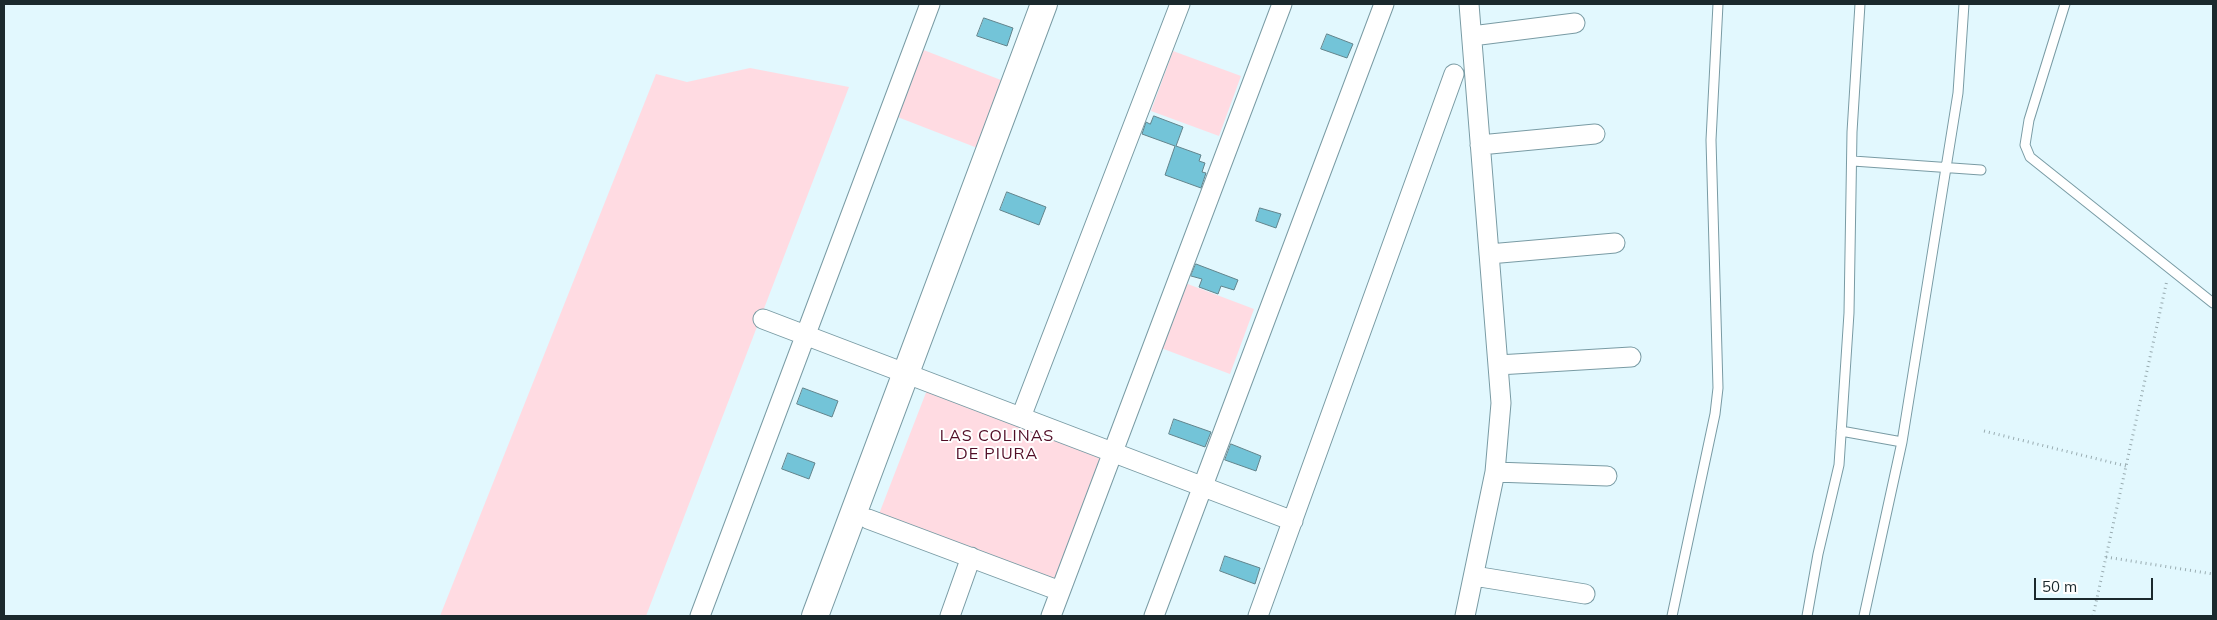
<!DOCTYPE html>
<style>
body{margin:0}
#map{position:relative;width:2217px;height:620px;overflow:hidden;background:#e2f8fe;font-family:Mulish,sans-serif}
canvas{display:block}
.frame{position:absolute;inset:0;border:5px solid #1b292d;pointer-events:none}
.scale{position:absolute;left:2034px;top:578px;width:119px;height:22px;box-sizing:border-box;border:2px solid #1b292d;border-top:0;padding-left:6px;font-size:15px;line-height:18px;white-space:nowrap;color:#1b292d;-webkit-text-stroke:4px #fff;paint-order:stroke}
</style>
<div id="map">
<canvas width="2217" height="620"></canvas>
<div class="frame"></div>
<div class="scale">50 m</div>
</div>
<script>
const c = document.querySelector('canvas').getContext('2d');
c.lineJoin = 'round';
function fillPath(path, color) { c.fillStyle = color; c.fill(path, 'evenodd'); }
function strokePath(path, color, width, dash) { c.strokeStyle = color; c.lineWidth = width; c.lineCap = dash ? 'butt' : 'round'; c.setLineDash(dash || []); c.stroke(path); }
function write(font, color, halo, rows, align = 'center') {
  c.font = font + ' Mulish,sans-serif'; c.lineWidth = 4; c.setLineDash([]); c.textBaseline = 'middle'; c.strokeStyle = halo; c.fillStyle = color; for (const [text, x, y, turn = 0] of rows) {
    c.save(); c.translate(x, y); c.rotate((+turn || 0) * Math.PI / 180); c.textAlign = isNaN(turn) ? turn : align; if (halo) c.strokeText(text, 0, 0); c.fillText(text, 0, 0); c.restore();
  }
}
const green = new Path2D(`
 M921 49 1006 82 980 149 895 116Z
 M1173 51 1241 76 1219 136 1151 111Z
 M750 68 849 87 646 616H440L656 74 687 82Z
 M1185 283 1254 309 1230 374 1161 348Z
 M927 390 1102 457 1055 580 879 514Z`);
const building = new Path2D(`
 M984 18 1013 28 1007 46 977 36Z
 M1327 34 1353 44 1347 58 1321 49Z
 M1154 116 1183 127 1176 146 1201 155 1199 161 1205 163 1202 172 1206 173 1201 188 1165 175 1175 146 1142 134 1146 122 1150 124Z
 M1007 192 1046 207 1039 225 1000 210Z
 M1260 208 1281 214 1276 228 1256 221Z
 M1196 264 1238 280 1234 290 1221 286 1218 294 1199 287 1202 279 1191 276Z
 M803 388 838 401 832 417 797 404Z
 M1174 419 1211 432 1205 447 1169 434Z
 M1231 444 1261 456 1256 471 1225 460Z
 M788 453 815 463 809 479 782 469Z
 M1225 556 1260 568 1255 584 1220 571Z`);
const path = new Path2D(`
 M1984 431 2126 466
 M2106 557 2213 574
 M2093 616 2167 280`);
const lane = new Path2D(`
 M2065 4 2029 120 2025 145 2030 157 2213 303
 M1853 161 1981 170
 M1841 431 1902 442
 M1672 616 1715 414 1718 388 1711 140 1718 4
 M1807 616 1818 554 1839 465 1849 313 1852 132 1860 4
 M1864 616 1902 442 1958 93 1964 4`);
const street = new Path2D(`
 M1472 36 1575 23
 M1480 145 1595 134
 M1489 254 1615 243
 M763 319 1293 521
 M1498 365 1631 357
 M1021 417 1180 4
 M1495 472 1607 476
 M868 519 1060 591
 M1474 576 1585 594
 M700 616 930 4
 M950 616 971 557
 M1051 616 1282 4
 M1154 616 1384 4
 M1258 616 1454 74
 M1465 616 1495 472 1501 403 1469 4`);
const secondary = new Path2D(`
 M815 616 1044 4`);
const neighbourhoodNames = [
 ["LAS COLINAS",997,436],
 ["DE PIURA",997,454]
];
fillPath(green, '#ffdbe2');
fillPath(building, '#73c4d8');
strokePath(building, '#62848c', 1);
strokePath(lane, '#799ba4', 11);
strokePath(street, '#799ba4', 21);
strokePath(secondary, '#799ba4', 28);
strokePath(path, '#99acb1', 3, [1, 4]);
strokePath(lane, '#fff', 9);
strokePath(street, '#fff', 19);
strokePath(secondary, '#fff', 26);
c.letterSpacing = '1px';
write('16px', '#510d26', '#fff', neighbourhoodNames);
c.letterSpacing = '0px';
</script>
